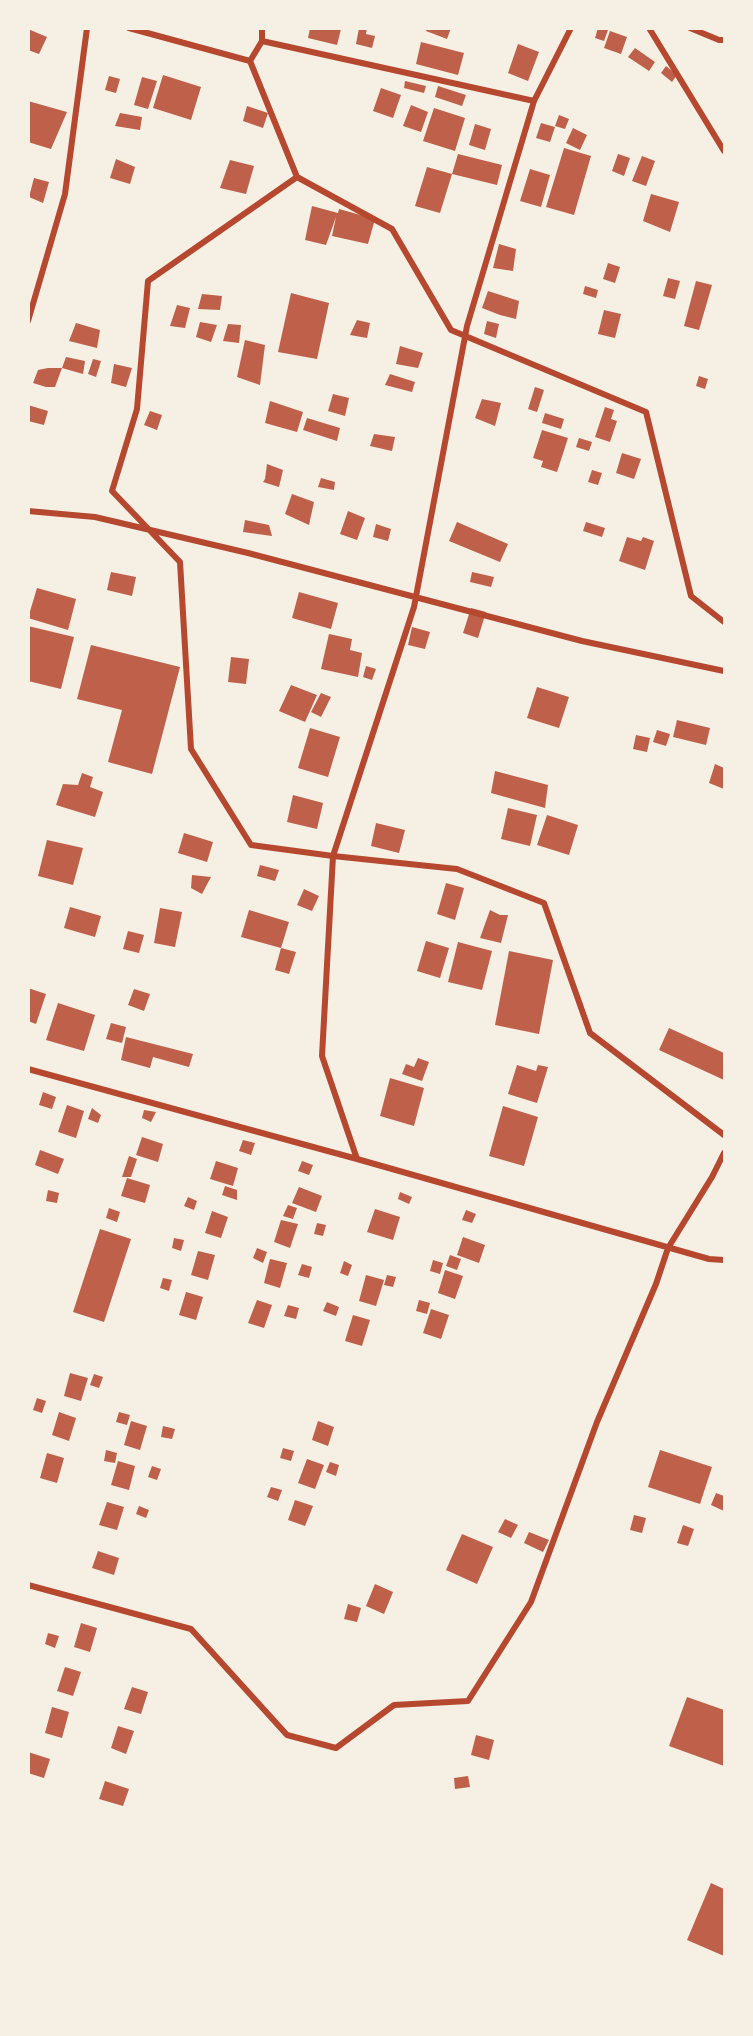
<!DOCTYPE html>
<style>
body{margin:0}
#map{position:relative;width:753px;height:2036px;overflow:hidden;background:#f6efe4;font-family:"Zilla Slab",serif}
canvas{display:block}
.frame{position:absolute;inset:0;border:30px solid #f6efe4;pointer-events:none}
</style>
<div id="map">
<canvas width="753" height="2036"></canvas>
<div class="frame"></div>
</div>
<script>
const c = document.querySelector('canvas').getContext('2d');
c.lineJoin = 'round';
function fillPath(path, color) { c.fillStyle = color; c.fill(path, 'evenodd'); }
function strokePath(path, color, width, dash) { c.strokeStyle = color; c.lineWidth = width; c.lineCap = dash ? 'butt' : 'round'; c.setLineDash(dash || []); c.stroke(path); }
const building = new Path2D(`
 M310 28 341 29 337 45 308 38Z
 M359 28H367L366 34 375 36 372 48 356 44Z
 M427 28H451L447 39 426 31Z
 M598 28 608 30 604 41 595 38Z
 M28 29 47 37 39 54 28 50Z
 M610 31 627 37 621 54 604 48Z
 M421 42 464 53 458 75 416 64Z
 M518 44 539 52 528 81 508 73Z
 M635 48 655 62 649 71 628 57Z
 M666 66 677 75 672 82 661 73Z
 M163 75 201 87 191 120 153 108Z
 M109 76 120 79 116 93 105 90Z
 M142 77 157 81 148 109 134 105Z
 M405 81 426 86 424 93 404 88Z
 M438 86 466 95 462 106 435 97Z
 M381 88 401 95 393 118 373 111Z
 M28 101 67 112 51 149 28 142Z
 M411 105 428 112 421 132 403 126Z
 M247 106 268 113 263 128 243 121Z
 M434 108 465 118 455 151 423 141Z
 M120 113 142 117 140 130 115 126Z
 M559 115 569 119 565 129 555 126Z
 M541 123 555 127 550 142 536 138Z
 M475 124 491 129 485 150 469 145Z
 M573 128 587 135 580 150 566 143Z
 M564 148 591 156 574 215 546 207Z
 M458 154 502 165 497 185 452 174Z
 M618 154 630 158 624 176 612 171Z
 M642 156 655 161 646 186 632 181Z
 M116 159 135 167 130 184 110 178Z
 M230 160 254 166 246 194 220 188Z
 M427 167 452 174 440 213 415 206Z
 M530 169 550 175 541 207 520 201Z
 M34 178 49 182 43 203 29 197Z
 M651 194 679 202 670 232 643 221Z
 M312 206 338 213 339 209 375 219 368 244 332 236 336 217 326 245 305 240Z
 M499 244 516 249 513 271 493 268Z
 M608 263 620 267 615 283 603 279Z
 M668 278 680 281 675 299 663 296Z
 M696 281 712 285 699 330 684 326Z
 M585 286 598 290 596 298 583 294Z
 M488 291 519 301 516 319 500 315 482 308Z
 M291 293 329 303 317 359 278 352Z
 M202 294 222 296 220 310 198 309Z
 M177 305 190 308 185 328 170 326Z
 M604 310 621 314 615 338 598 334Z
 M357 320 370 323 367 338 350 335Z
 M487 321 499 324 496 338 484 334Z
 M200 322 217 325 211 342 196 337Z
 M76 323 100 330 97 348 69 341Z
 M228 324 241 325 239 343 223 341Z
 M245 340 265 345 260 385 237 377Z
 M400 346 423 353 418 368 396 364Z
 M66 357 85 361 83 374 62 368Z
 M93 359 101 361 96 377 88 374Z
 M114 364 132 368 126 387 111 383Z
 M48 368H62L55 387H46L33 383 38 370Z
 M390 374 415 382 412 392 385 385Z
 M699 376 708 379 705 389 696 386Z
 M535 387 544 390 537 412 528 409Z
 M333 394 349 398 345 416 328 411Z
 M482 399 501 403 495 426 475 418Z
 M270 401 303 412 297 432 265 423Z
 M28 405 48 411 44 425 28 421Z
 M605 407 614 410 611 419 617 421 610 442 595 437Z
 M150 411 162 415 157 430 144 425Z
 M545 413 564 419 561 429 542 423Z
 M307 418 340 428 337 441 303 430Z
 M542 430 568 438 557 472 541 467 543 461 533 458Z
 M374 434 395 437 392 451 370 446Z
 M579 438 592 442 589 451 576 447Z
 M622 453 641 459 634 479 616 473Z
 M267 464 283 470 279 487 263 482 265 479Z
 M592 470 602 473 598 485 588 482Z
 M321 478 335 482 334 490 318 487Z
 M292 494 314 502 309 525 285 514Z
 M348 511 365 518 357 540 340 534Z
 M245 520 269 525 272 536 243 532Z
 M457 522 508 544 500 562 449 541Z
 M586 522 605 528 602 537 583 531Z
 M376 524 391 529 388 541 373 537Z
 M627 537 641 541 643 537 654 541 645 570 619 561Z
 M111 572 136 577 132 596 107 590Z
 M472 572 494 577 491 587 470 582Z
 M37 588 76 599 68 630 28 618Z
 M299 592 338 603 331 629 292 618Z
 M471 608 486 612 478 638 463 633Z
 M28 626 74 637 61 689 28 681Z
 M412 627 430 632 425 649 408 645Z
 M329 634 352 639 350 650 362 653 358 677 321 669Z
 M91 645 180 667 152 774 108 762 122 710 77 699Z
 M231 657 249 659 246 684 228 682Z
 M366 666 376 669 372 680 363 677Z
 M291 685 317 695 305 722 279 711Z
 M537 687 569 697 559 728 527 718Z
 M321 693 331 697 321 717 311 712Z
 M677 720 710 728 706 745 673 737Z
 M310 728 340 737 328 777 298 768Z
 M657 730 670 734 666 746 653 742Z
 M636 735 650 738 647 752 633 749Z
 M715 764 724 768V789L709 783Z
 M495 771 548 785 545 808 491 793Z
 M82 773 93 777 90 787 103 792 95 817 56 805 63 784 78 785Z
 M293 795 323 803 317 829 287 822Z
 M508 808 537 815 530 846 501 839Z
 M547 815 578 825 569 855 537 845Z
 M376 823 405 830 399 853 371 846Z
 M184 833 213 842 207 862 178 853Z
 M47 840 83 848 73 885 38 876Z
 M260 865 279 870 275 881 257 876Z
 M192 875 211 877 202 894 191 888Z
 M446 883 464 888 455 920 437 914Z
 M304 889 319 896 312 911 297 905Z
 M70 907 101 916 95 937 64 928Z
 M160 908 182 912 175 947 154 943Z
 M249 910 289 922 281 948 296 952 289 974 275 970 281 948 241 937Z
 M490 910 500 915H508L501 943 480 938Z
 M128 931 144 935 139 953 123 949Z
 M426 941 449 948 440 978 417 971Z
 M458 942 492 951 482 990 448 982Z
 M509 951 553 960 539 1034 495 1025Z
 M28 988 46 994 36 1024 28 1021Z
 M134 989 150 994 144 1011 128 1005Z
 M58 1003 95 1015 84 1051 46 1040Z
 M111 1023 126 1027 122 1043 106 1039Z
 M669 1028 724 1053V1080L659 1050Z
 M126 1037 193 1054 189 1067 153 1057 150 1068 121 1060Z
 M418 1058 429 1062 422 1081 402 1074 406 1064 414 1067Z
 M517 1065 536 1071 538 1065 548 1067 537 1103 508 1094Z
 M390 1078 424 1088 414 1126 380 1116Z
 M43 1092 56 1097 52 1109 39 1105Z
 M67 1105 84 1111 76 1138 58 1132Z
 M503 1106 538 1117 524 1166 489 1156Z
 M92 1108 101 1115 98 1123 88 1119Z
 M144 1110 156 1112 151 1122 142 1118Z
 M142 1137 163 1144 158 1162 136 1155Z
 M243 1140 255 1143 251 1155 239 1151Z
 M40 1150 64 1159 58 1174 35 1165Z
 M129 1156 137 1159 131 1177H122Z
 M216 1161 238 1168 233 1186 210 1179Z
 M302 1161 313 1165 309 1175 298 1171Z
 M127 1178 150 1185 145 1203 121 1196Z
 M225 1186 237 1190V1200L222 1195Z
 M299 1187 322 1196 316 1212 292 1203Z
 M48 1190 59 1193 57 1203 46 1201Z
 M400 1192 412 1197 409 1204 398 1199Z
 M188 1197 197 1201 194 1210 184 1206Z
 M288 1205 297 1208 293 1219 283 1216Z
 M109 1208 120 1212 117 1222 106 1218Z
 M375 1209 400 1217 393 1240 367 1232Z
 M466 1210 476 1214 472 1223 462 1220Z
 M212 1211 228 1217 221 1238 205 1233Z
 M281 1220 298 1224 290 1248 274 1242Z
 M317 1223 326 1225 323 1236 314 1234Z
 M100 1229 131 1239 104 1322 73 1312Z
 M463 1237 485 1245 479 1263 457 1255Z
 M174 1238 184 1240 181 1251 172 1248Z
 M257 1248 267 1252 263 1263 253 1258Z
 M198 1251 215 1255 208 1280 191 1275Z
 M450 1255 461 1259 457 1270 446 1266Z
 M270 1259 287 1263 280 1288 264 1283Z
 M433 1260 443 1263 440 1274 430 1271Z
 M344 1261 352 1265 348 1276 340 1273Z
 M302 1264 312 1267 309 1278 298 1275Z
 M445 1270 463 1276 455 1299 438 1293Z
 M366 1275 384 1280 376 1306 359 1301Z
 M387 1275 396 1277 393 1287 384 1285Z
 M163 1278 172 1280 169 1291 160 1288Z
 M186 1292 203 1297 196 1320 179 1315Z
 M257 1300 272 1305 264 1328 248 1323Z
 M419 1300 430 1303 427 1314 416 1311Z
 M327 1302 339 1307 336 1316 323 1311Z
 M288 1305 299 1308 296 1319 284 1316Z
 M431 1309 449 1315 441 1339 423 1333Z
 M353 1315 370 1320 362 1346 345 1341Z
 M70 1373 88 1378 81 1401 64 1396Z
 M94 1374 103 1377 99 1388 90 1385Z
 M37 1398 46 1401 42 1413 33 1410Z
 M59 1412 76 1418 69 1441 52 1435Z
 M119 1412 130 1415 127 1425 116 1422Z
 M131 1421 147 1426 140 1450 124 1445Z
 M318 1421 334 1427 328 1446 312 1440Z
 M163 1426 175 1429 172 1439 161 1437Z
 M283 1448 294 1451 291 1461 280 1458Z
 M106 1450 117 1453 115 1463 104 1461Z
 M660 1450 712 1467 700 1504 648 1487Z
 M47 1453 64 1458 57 1483 40 1478Z
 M307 1459 324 1465 315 1489 298 1483Z
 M118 1461 135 1466 129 1490 111 1485Z
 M330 1462 339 1465 336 1476 326 1472Z
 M152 1466 161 1469 157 1480 148 1477Z
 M271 1487 282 1490 278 1501 267 1497Z
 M716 1493 724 1496V1511L711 1505Z
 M295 1500 313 1506 305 1526 288 1520Z
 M107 1502 124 1507 117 1530 99 1525Z
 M139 1506 149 1510 146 1518 136 1514Z
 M634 1515 646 1518 642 1533 630 1530Z
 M505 1519 518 1525 511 1538 498 1532Z
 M683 1525 694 1529 688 1546 677 1543Z
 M529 1532 549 1540 543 1552 524 1543Z
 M462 1534 493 1547 477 1584 446 1570Z
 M98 1551 119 1558 114 1575 92 1568Z
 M375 1584 393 1592 384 1614 366 1606Z
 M348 1604 361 1608 357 1622 344 1619Z
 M81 1623 97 1628 90 1652 74 1647Z
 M48 1633 59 1636 55 1648 45 1644Z
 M65 1667 81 1672 73 1696 57 1691Z
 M132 1687 148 1692 141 1714 124 1709Z
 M687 1697 724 1710V1766L669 1746Z
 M52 1707 69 1712 62 1738 45 1733Z
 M118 1726 134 1731 126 1754 111 1748Z
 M476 1735 494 1740 489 1760 471 1755Z
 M28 1752 50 1759 44 1778 28 1773Z
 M468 1776 470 1787 455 1789 454 1778Z
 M105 1781 129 1789 123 1806 99 1799Z
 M711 1883 724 1889V1956L687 1940Z`);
const minor = new Path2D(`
 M129 28 250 61 262 41 534 101 571 28
 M262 28V41
 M649 28 724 151
 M690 28 719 40H724
 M250 61 297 177 392 229 451 330 646 412 691 596 724 622
 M534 101 467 326 414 607 333 856 322 1056 357 1159 709 1259 724 1260
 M297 177 148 281 137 409 112 491 180 562 191 749 251 845 333 856 457 869 544 903 590 1033 724 1135
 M28 321 65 194 87 28
 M28 511 95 517 248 553 582 641 724 671
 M28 1069 357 1159
 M28 1585 191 1629 287 1735 336 1748 394 1705 468 1701 531 1602 597 1422 656 1284 668 1248 712 1177 724 1153`);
fillPath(building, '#bf614a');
strokePath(minor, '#b5482f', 6);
</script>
